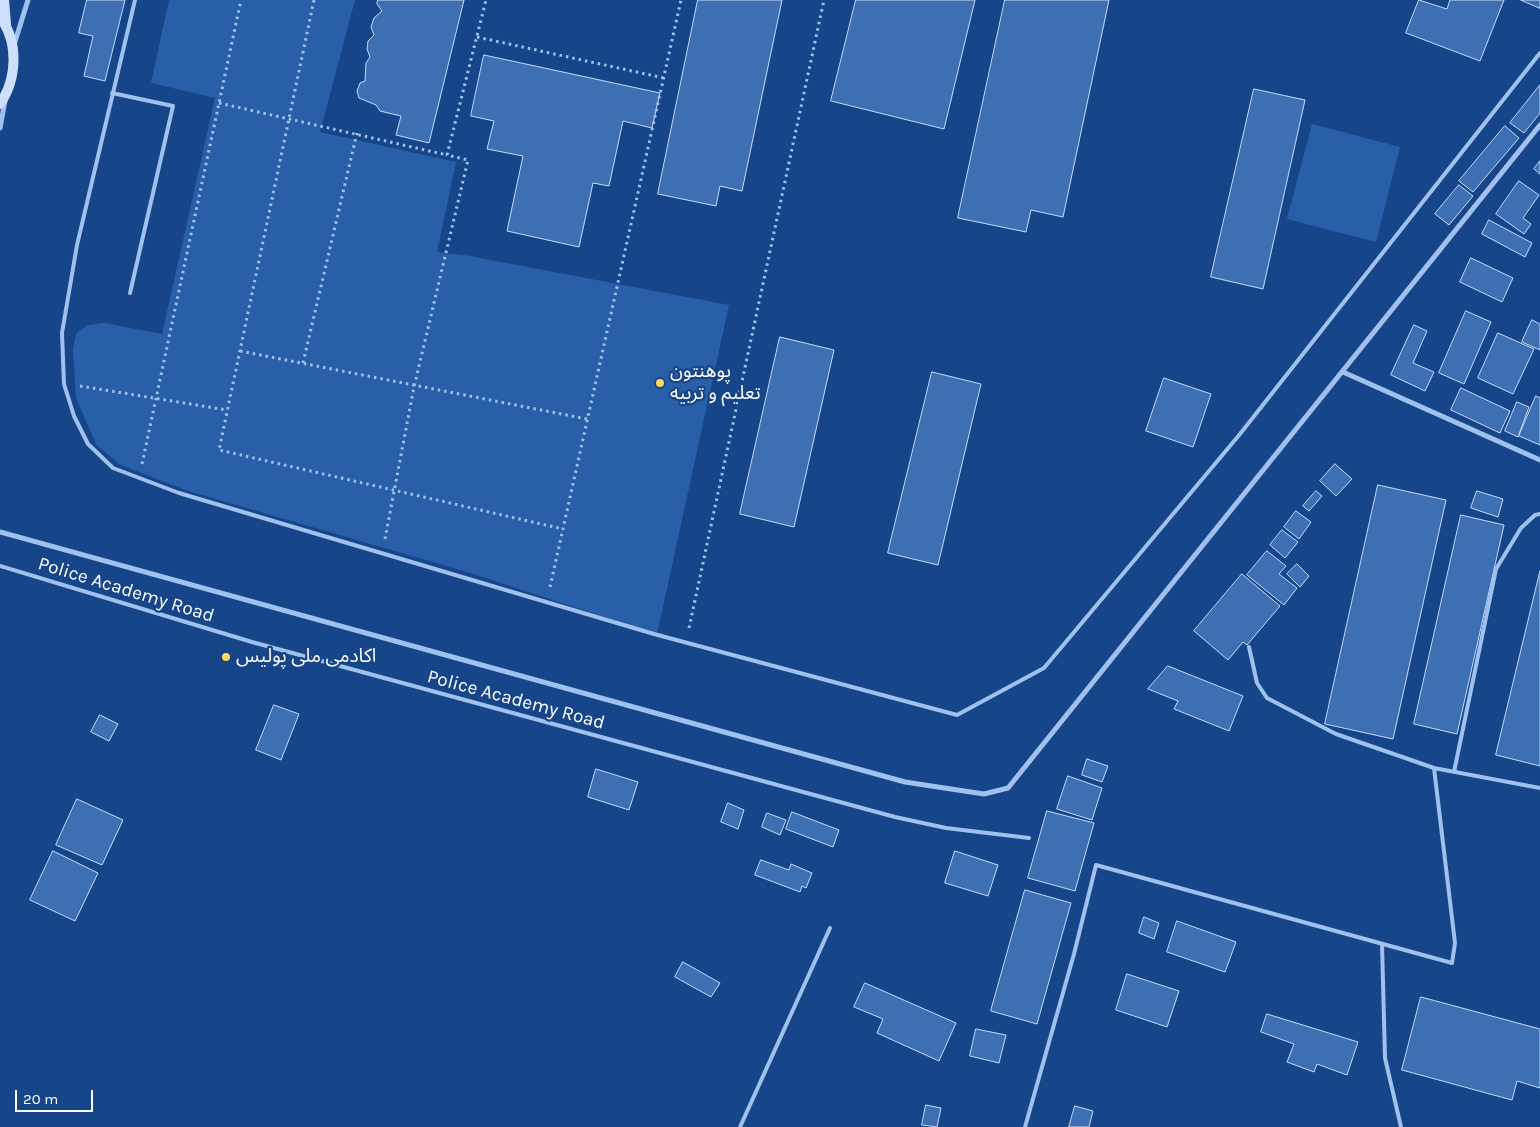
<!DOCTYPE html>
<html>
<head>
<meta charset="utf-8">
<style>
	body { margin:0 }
	#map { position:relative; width:1540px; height:1127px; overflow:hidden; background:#17458a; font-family:Karla,sans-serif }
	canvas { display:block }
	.scale { position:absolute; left:15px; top:1090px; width:78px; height:22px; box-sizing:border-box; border:2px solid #fff; border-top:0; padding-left:6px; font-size:15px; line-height:18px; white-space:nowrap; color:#fff; -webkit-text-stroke:4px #17458a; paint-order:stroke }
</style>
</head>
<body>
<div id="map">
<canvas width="1540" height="1127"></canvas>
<div class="scale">20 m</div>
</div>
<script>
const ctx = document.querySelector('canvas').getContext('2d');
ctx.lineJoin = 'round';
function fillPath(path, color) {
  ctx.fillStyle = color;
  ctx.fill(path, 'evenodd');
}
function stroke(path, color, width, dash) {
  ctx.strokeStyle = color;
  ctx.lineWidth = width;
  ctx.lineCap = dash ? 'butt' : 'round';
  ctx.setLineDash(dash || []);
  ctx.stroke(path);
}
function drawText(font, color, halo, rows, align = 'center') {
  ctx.font = font + ' Karla,"Noto Sans Arabic",sans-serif';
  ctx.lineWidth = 4.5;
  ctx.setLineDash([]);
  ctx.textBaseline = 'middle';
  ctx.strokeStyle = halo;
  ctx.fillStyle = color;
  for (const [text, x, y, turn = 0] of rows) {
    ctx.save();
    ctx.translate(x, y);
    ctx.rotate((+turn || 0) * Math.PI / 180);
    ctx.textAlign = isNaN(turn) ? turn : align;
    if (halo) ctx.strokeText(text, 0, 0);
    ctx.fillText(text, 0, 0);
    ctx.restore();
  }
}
fillPath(new Path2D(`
	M169 0H355L320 132 456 162 437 252 464 255 729 305 657 634 470 573 185 490 119 464 96 444 76 398 73 350 76 334 87 325 105 323 162 334 215 98 151 83Z
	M1312 124 1400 147 1376 242 1287 219Z`), '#295ea9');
const building = new Path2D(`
	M87 0H125L105 81 84 76 93 36 79 33Z
	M378 0H464L429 143 396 135 401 116 380 111 376 105 359 98 357 91 360 83 365 81 366 63 370 57 367 49 368 41 374 35 371 27 374 18 382 11 377 4Z
	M698 0H782L742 191 720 186 716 206 658 194Z
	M856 0H975L944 129 831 101Z
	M1005 0H1109L1063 217 1031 210 1026 232 958 218Z
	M1419 0 1447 9 1450 0H1504L1480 61 1406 33Z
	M1521 0H1540V8Z
	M484 55 660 93 652 128 623 121 609 186 593 183 579 247 507 231 523 156 487 149 494 121 471 116Z
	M1540 85V113L1524 133 1510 123Z
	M1254 89 1305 100 1263 289 1211 277Z
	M1505 126 1519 138 1473 192 1459 181Z
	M1540 161V174L1534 169Z
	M1519 181 1539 195 1523 218 1531 224 1524 234 1496 214Z
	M1459 185 1473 196 1449 225 1435 214Z
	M1489 220 1532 243 1525 257 1482 234Z
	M1471 258 1513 278 1502 302 1460 282Z
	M1466 311 1491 322 1464 384 1439 373Z
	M1532 320 1540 324V350L1522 342Z
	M1414 325 1427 331 1413 363 1434 372 1425 391 1391 375Z
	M1498 333 1534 349 1513 394 1478 378Z
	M780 337 834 350 794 527 740 514Z
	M932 372 981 384 938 565 888 553Z
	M1164 378 1211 394 1193 447 1146 431Z
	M1461 388 1510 411 1500 433 1451 410Z
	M1536 396 1540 398V445L1519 436Z
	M1517 402 1529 407 1518 437 1505 431Z
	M1335 464 1352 479 1336 496 1320 481Z
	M1378 485 1446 500 1393 739 1325 724Z
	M1316 491 1322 496 1309 511 1303 506Z
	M1477 491 1503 499 1498 517 1471 508Z
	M1296 511 1311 522 1299 539 1284 527Z
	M1461 515 1504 525 1457 734 1414 724Z
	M1282 530 1298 542 1285 558 1270 545Z
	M1267 551 1286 566 1279 574 1297 588 1284 605 1247 575Z
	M1297 564 1309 576 1300 587 1287 574Z
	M1540 571V766L1496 755Z
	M1242 574 1280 606 1247 645 1243 642 1228 660 1194 631Z
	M1168 666 1243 696 1229 731 1174 709 1178 701 1148 689Z
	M274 705 299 714 281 760 256 750Z
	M100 715 118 724 109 741 91 732Z
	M1087 759 1108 766 1102 782 1082 775Z
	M596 769 638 782 629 810 588 797Z
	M1068 776 1102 788 1092 820 1057 809Z
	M77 799 123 820 102 865 56 845Z
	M728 803 744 810 738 829 721 822Z
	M1047 811 1094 823 1075 891 1028 878Z
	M792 812 839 830 833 847 786 829Z
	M767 813 786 820 780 835 762 827Z
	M53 851 98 873 75 921 30 900Z
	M955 851 998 865 988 896 945 883Z
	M761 860 789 870 791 864 812 873 806 888 802 886 800 892 755 875Z
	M1025 890 1071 903 1037 1024 991 1011Z
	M1144 917 1159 923 1154 939 1139 933Z
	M1177 921 1236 942 1225 972 1167 952Z
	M683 962 720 983 711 997 675 977Z
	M1127 974 1179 991 1167 1027 1116 1010Z
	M865 983 956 1023 939 1061 877 1033 883 1019 854 1007Z
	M1421 997 1540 1029V1088L1517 1081 1512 1100 1402 1070Z
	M1267 1014 1358 1042 1347 1075 1317 1064 1314 1072 1287 1062 1294 1044 1261 1032Z
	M976 1029 1006 1035 999 1063 970 1056Z
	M926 1105 941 1108 937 1127 922 1125Z
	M1075 1106 1093 1111 1089 1127H1069Z`);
fillPath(building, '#3f6fb3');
stroke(building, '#c6dcfa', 1);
stroke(new Path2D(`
	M314 0 219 450 563 529
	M477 37 664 78
	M219 103 447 155
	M240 351 587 419
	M303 363 357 133
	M80 386 227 410
	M142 464 241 0
	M385 539 414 387 468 160 447 155 486 0
	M550 587 681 0
	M689 628 824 0`), '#a0c0ee', 3, [2.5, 4]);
stroke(new Path2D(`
	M135 0 77 245 62 333 64 384 74 416 88 444 113 468 179 493 654 634 957 715 1044 668 1240 434 1540 53
	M112 93 173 106 130 293
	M0 566 252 642 895 817 946 828 1029 838
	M1249 647 1257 683 1267 698 1336 734 1434 768
	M1454 772 1496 569 1521 528 1535 515 1540 514
	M1382 944 1385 1058 1401 1127
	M740 1127 830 928
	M1025 1127 1074 954 1096 865 1452 963 1455 943 1434 768 1540 788`), '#a0c0ee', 4);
stroke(new Path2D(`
	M14 45 28 0
	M0 128 5 101
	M1343 372 1540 460
	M0 532 905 782 984 794 1008 788 1540 125`), '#a0c0ee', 5);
stroke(new Path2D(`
	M4 0 6 24
	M0 17C19 42 17 79 0 104`), '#cddffa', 10);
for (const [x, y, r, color] of [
	[660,383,5,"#ffd65d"],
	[226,657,5,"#ffd65d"]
]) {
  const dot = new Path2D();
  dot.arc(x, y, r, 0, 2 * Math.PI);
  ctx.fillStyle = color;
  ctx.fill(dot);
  stroke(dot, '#17458a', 2);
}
drawText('19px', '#fff', '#17458a', [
	["پوهنتون",670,372],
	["تعلیم و تربیه",670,394],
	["اکادمی ملی پولیس",236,657]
], 'left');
drawText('19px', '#fff', '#17458a', [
	["Police Academy Road",126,590,17],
	["Police Academy Road",516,700,15]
]);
</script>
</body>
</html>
